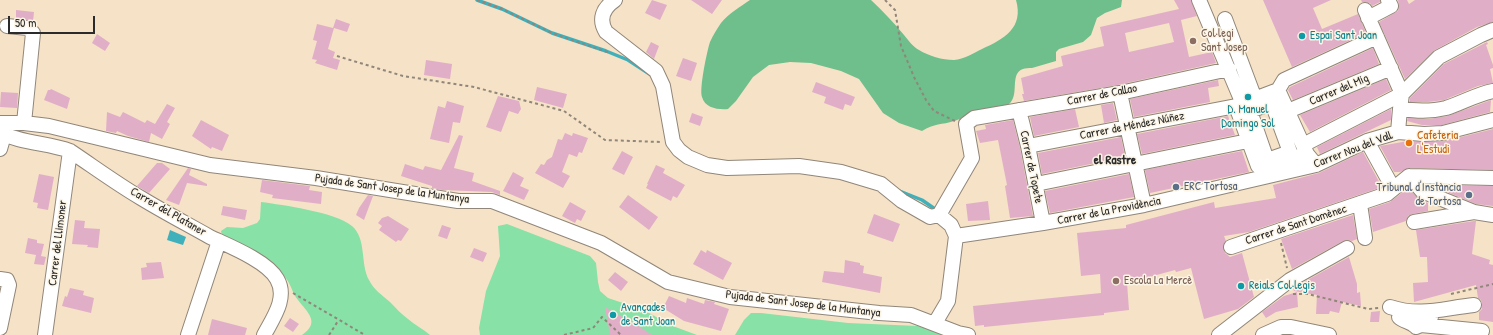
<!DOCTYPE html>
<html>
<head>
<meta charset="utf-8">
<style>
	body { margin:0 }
	#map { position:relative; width:1493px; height:335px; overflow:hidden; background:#f6e2c7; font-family:"Patrick Hand",sans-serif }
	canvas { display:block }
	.scale { position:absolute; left:8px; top:16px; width:87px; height:18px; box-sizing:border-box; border:2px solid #2b2b2b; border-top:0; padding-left:5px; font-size:12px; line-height:14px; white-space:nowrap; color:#2b2b2b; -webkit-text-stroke:3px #fcf5e5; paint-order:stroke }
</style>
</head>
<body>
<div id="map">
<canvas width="1493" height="335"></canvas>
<div class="scale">50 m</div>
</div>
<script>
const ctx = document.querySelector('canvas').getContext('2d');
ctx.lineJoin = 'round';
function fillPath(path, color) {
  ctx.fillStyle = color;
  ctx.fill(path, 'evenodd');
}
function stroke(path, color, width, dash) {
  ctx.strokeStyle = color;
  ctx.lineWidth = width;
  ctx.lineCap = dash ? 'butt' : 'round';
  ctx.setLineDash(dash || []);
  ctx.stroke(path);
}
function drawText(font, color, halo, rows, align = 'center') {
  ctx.font = font + ' "Patrick Hand",sans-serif';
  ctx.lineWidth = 3;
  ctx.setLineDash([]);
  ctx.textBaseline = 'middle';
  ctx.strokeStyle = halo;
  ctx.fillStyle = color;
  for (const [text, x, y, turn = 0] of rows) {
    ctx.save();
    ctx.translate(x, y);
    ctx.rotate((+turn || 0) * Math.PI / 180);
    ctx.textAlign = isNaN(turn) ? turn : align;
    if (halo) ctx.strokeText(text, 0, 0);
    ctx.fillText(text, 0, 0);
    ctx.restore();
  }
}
fillPath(new Path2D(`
	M261 202C283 205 335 212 352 226 367 239 360 264 369 280 374 290 382 295 390 302 396 308 401 314 408 319 415 325 423 329 430 335H302C321 322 307 312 298 300 292 293 291 283 284 276 270 262 240 247 222 236L221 231 227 227 243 228 257 223 260 219Z
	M507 224 590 256 596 263 598 282 600 291 608 298 644 310 670 325 697 335H480L479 328 486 291 500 256 498 226Z
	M751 313H761L848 323 918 326 944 335H735L744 320Z`), '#88e1a6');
fillPath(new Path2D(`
	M750 0H871C883 11 894 23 904 35 909 41 912 46 919 50 929 56 942 60 954 60 964 59 974 53 982 49 1004 39 1024 28 1016 0H1122L1121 7 1105 13 1097 18 1091 35 1083 42 1059 49 1056 52V61C1048 63 1040 66 1032 68 1029 68 1025 68 1023 69 1009 74 1020 95 1009 104 1000 110 986 109 976 111 965 113 963 119 954 121 942 125 934 123 922 131L899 123 883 113 859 79 841 71 811 63 790 62 769 65 753 77 736 101 728 109C718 110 705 108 702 97 699 89 707 51 710 42 713 35 717 29 721 23 729 13 740 7 750 0Z`), '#6ebf8b');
fillPath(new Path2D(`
	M170 230 186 237 183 245 167 240Z`), '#40b0bb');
stroke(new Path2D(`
	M477 0 502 9 552 33 606 51 628 60 651 75
	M897 190 922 200 935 209`), '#40b0bb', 3.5);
fillPath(new Path2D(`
	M652 0 667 5 660 20 645 13Z
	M691 0H722L712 14Z
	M1174 0H1191L1197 16 1181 20 1189 57 1212 52 1216 63 1118 85 1024 101 1022 94H1024L1021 78 1063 66 1061 56 1104 46 1100 27 1179 9ZM1169 23 1174 42 1129 52 1125 33Z
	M1263 0H1331L1313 8 1322 29 1358 14 1366 33 1292 67Z
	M1361 0H1380V2L1372 6 1370 3 1362 2Z
	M1398 0H1407L1409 4 1415 0H1493V22L1477 27 1435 50 1405 79 1379 22 1398 11 1399 6Z
	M16 10 34 12 33 22 29 20 16 18Z
	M336 19 350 24 347 32 334 28 328 49 335 52 333 58 340 60 337 70 315 63 317 60 312 59 317 41 313 40 317 24 333 28Z
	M97 34 110 43 105 51 92 43Z
	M651 42 659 46 654 59 646 52Z
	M1487 42 1488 44 1486 45 1493 65V68L1490 69 1493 83 1478 86 1444 100 1428 102H1410V98L1444 64Z
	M1373 48 1379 64 1293 100 1288 90 1290 87Z
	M683 58 697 63 691 81 676 76Z
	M426 60 452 64 450 79 424 75Z
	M1386 79 1391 90 1310 132 1300 115Z
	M1218 80 1219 86 1208 88 1210 102 1134 117 1130 99Z
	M816 82 855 97 851 106 845 104 843 110 824 103 826 97 812 92Z
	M537 87 567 94 563 108 534 100Z
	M51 89 70 98 67 109 44 100 48 90H50Z
	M1 92 18 93 17 108 0 107Z
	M498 96 519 101 521 109 518 114 509 111 501 132 486 127Z
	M1491 100 1490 112 1442 125H1422L1407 121 1408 118 1429 119 1448 116Z
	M447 101 464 106 460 123 453 122 449 143 430 139 438 106 445 108Z
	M1113 103 1117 120 1104 123 1101 105Z
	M167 104 175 108 167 122 170 124 162 139 151 133 149 142 128 136 117 131 116 133 106 131 107 112 120 117 123 112 145 123 147 120 155 124Z
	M1075 109 1079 127 1034 136 1030 117Z
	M1391 109V120L1320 154 1317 147Z
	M692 113 703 117 700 126 689 122Z
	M1228 116 1235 135 1142 154 1137 134Z
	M201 120 229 135 222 151 212 147 211 149 192 136Z
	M1013 120 1020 148 1033 216 1010 218 1005 186 1007 185 998 140 980 143 976 131 986 129 985 125Z
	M1493 129V170L1409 168 1400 172H1394L1380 146 1408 141 1424 142 1445 141Z
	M565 133 572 136 573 133 588 138 582 153 579 152 577 157 569 154 562 172 570 176 563 188 535 173 541 164 544 165 547 160 552 157 558 139 562 140Z
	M459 135 463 136 454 168 474 173 472 181 500 191V195L492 192 442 190 432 188V186L401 176 405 164 423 170 425 166 441 170Z
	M1121 137 1125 157 1042 174 1038 153Z
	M622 151 633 157 624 175 612 169Z
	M1242 151 1249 172 1150 193 1145 170Z
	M1363 152 1382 187 1249 232 1224 236 1226 241 1223 246 1225 253 1230 257 1242 253 1254 297 1238 309 1204 319 1191 268 1176 272 1175 270 1127 283 1129 310 1104 313V315L984 327V325L975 326 973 306 1101 293 1100 274 1081 276 1077 233 1126 228V225L1214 202 1215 208 1276 198 1273 185 1319 173Z
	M157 163H162L170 169 149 193 137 186Z
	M656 165 665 169 663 173 685 185 677 198 673 196 671 201 646 188 648 184H647Z
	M188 168 191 169 189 175 207 184V186L187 183 179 205 166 200Z
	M513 172 524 178 520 186 529 190 524 200 503 191Z
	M39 174 54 177 48 210 37 208 38 203 33 202Z
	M1129 174 1134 197 1050 213 1045 191Z
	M262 180 310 186 309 190 322 192 321 204 272 198 273 195 260 192Z
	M1430 185 1493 186V206L1476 204Z
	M1410 190 1419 199 1428 203V211L1412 214 1408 216 1406 221 1373 232 1369 209 1390 202 1403 192Z
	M368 195 373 196 364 220 356 215 359 208Z
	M628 195 658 217 649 230 619 207Z
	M988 201 990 220 968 221 966 204Z
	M570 202 586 211 581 221 577 219 575 223 562 216Z
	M223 206 247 210 245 220 221 215Z
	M874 214 900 224 893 242 867 233Z
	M1353 215 1357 239 1352 241 1347 240 1343 241 1292 269 1281 239Z
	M388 216 409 229 401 241 398 240 396 242 379 230 382 226 378 223 382 218Z
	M75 220 85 221 84 228 100 229 98 248 87 247 88 245 72 244Z
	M1474 221H1476L1472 254 1490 260 1489 264 1493 265V322L1479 320V312L1482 309V304L1481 300 1478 298 1476 285 1414 302 1413 283 1428 282 1427 257H1420L1416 230Z
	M442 225 451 228 447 239 438 236Z
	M28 238 37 240V243L44 244 41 256 46 257 44 265 34 264 36 255 25 253Z
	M474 248 487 253 483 262 470 257Z
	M701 250 706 253 707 250 732 263 723 280 693 264Z
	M1349 257 1357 284V293L1360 292 1361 306 1342 302 1339 313 1330 311 1329 314H1316L1317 295 1294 291 1293 288Z
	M845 260 860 263V265L864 266 863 273 882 277 880 293 822 282 824 271 844 273Z
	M161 262 164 278 142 280 141 268 147 267 146 263Z
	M615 272 628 282 621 291 608 280Z
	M70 288 84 291 83 295 94 298 91 313 62 306 65 296 67 297Z
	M1297 292 1298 307 1276 312 1266 318 1262 312 1284 296Z
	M669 296 686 303 687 298 704 304 705 300 715 302 714 304 729 309 721 331 684 321 663 308Z
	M605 307 635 324 652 335H610Z
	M1380 311 1379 322H1370L1371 312Z
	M290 318 299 324 293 332 284 326Z
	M212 319 247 328 245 335H208Z`), '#e1aec7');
const minor = new Path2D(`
	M615 0C603 8 598 19 606 32L656 71 663 86 673 142 679 150 688 157 707 165 727 168 799 166 841 172 881 184 902 201 930 217 939 215 951 225 956 236
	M1199 0 1243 104
	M1368 18 1391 6 1388 0
	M1225 19 1255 99
	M7 26 28 28 33 33 24 123
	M1278 90 1284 80 1377 37
	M1120 93 1144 205
	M1272 103 1290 152 1267 160 1250 111Z
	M1400 109C1416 111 1430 112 1446 108 1462 103 1477 94 1493 91
	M1019 110 1028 146 1043 223
	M1288 111 1391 68
	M0 123H24L49 126 210 165 316 178 458 201H492L601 243 668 282 730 297 879 313 911 315 958 333 968 335
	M0 132C19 143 49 143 70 151 94 167 117 184 141 198 164 212 187 224 210 237 229 246 267 261 277 279 288 298 273 318 264 335
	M1398 132 1400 109 1402 94 1439 57 1481 35 1493 30
	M1367 141 1393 188
	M1303 145 1402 94 1365 10
	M1028 146 1236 106
	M0 149 4 135
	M1307 154 1258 166 1236 106 1278 90 1307 154 1316 165
	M1409 176 1422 191 1474 212 1493 215
	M1036 184 1248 141
	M1360 204 1365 238
	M939 215 972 158 966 124 974 118 1120 93 1229 69
	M1414 222 1474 212
	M956 236 1043 223 1144 205 1316 165 1367 141 1398 132 1424 134 1443 133 1493 120
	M1231 247 1387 194 1409 176 1493 178
	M0 279 7 280 9 285 0 328
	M1390 307C1420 317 1444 308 1474 305
	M1432 311 1431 317H1399C1404 322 1411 321 1416 327L1421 325 1482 331
	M935 323 948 301 956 236
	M45 335 70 151
	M188 335 219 241
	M1219 335 1290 280 1347 248
	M1263 335 1281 327H1291L1329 335`);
stroke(minor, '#908679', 16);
stroke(new Path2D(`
	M477 0 502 9 552 33 610 53
	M885 0 895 10 901 46 914 77 926 100 934 111 955 121
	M337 56 403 76 474 87 564 111 605 140 661 142
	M1281 243 1287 268
	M293 293 365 335
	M1293 294H1308L1368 309 1379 308
	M1451 294 1493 284
	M329 335 338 321
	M564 335 593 328 602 317 621 335`), '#908679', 2, [3, 3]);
stroke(minor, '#fff', 14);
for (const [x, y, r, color] of [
	[1302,36,4,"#0f9aa8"],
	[1193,41,4,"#8d6e63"],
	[1248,97,4,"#0f9aa8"],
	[1409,143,4,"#e8710a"],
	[1176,187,4,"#5c6f8a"],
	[1469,195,4,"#5c6f8a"],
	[1116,281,4,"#8d6e63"],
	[1241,286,4,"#0f9aa8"],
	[613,315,4,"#0f9aa8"]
]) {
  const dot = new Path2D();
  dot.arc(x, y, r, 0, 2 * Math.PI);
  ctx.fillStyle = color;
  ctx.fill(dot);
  stroke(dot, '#fcf5e5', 1.5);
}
drawText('12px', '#785e54', '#fcf5e5', [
	["Col·legi",1201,34],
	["Sant Josep",1201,48],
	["Escola La Mercè",1124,281]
], 'left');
drawText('12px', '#0d838f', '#fcf5e5', [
	["Espai Sant Joan",1310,36],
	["D. Manuel",1248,110,"center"],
	["Domingo Sol",1248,124,"center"],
	["Reials Col·legis",1249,286],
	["Avançades",621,308],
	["de Sant Joan",621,322]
], 'left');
drawText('12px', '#2b2b2b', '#fcf5e5', [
	["Carrer del Mig",1339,90,-23],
	["Carrer de Callao",1102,95,-11],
	["Carrer de Méndez Núñez",1132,126,-11],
	["Carrer Nou del Vall",1353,150,-21],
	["Carrer de Topete",1031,167,78],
	["Pujada de Sant Josep de la Muntanya",392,189,8],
	["Carrer de la Providència",1109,211,-11],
	["Carrer del Plataner",168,212,30],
	["Carrer de Sant Domènec",1296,225,-18],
	["Carrer del Llimoner",58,243,-83],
	["Pujada de Sant Josep de la Muntanya",803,304,7]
]);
drawText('12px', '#c56008', '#fcf5e5', [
	["Cafeteria",1417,136],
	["L'Estudi",1417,150]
], 'left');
drawText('12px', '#4e5e75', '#fcf5e5', [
	["ERC Tortosa",1184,187],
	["Tribunal d'Instància",1461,188,"right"],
	["de Tortosa",1461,202,"right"]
], 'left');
drawText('bold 13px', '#2b2b2b', '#fcf5e5', [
	["el Rastre",1115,161]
]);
</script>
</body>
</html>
